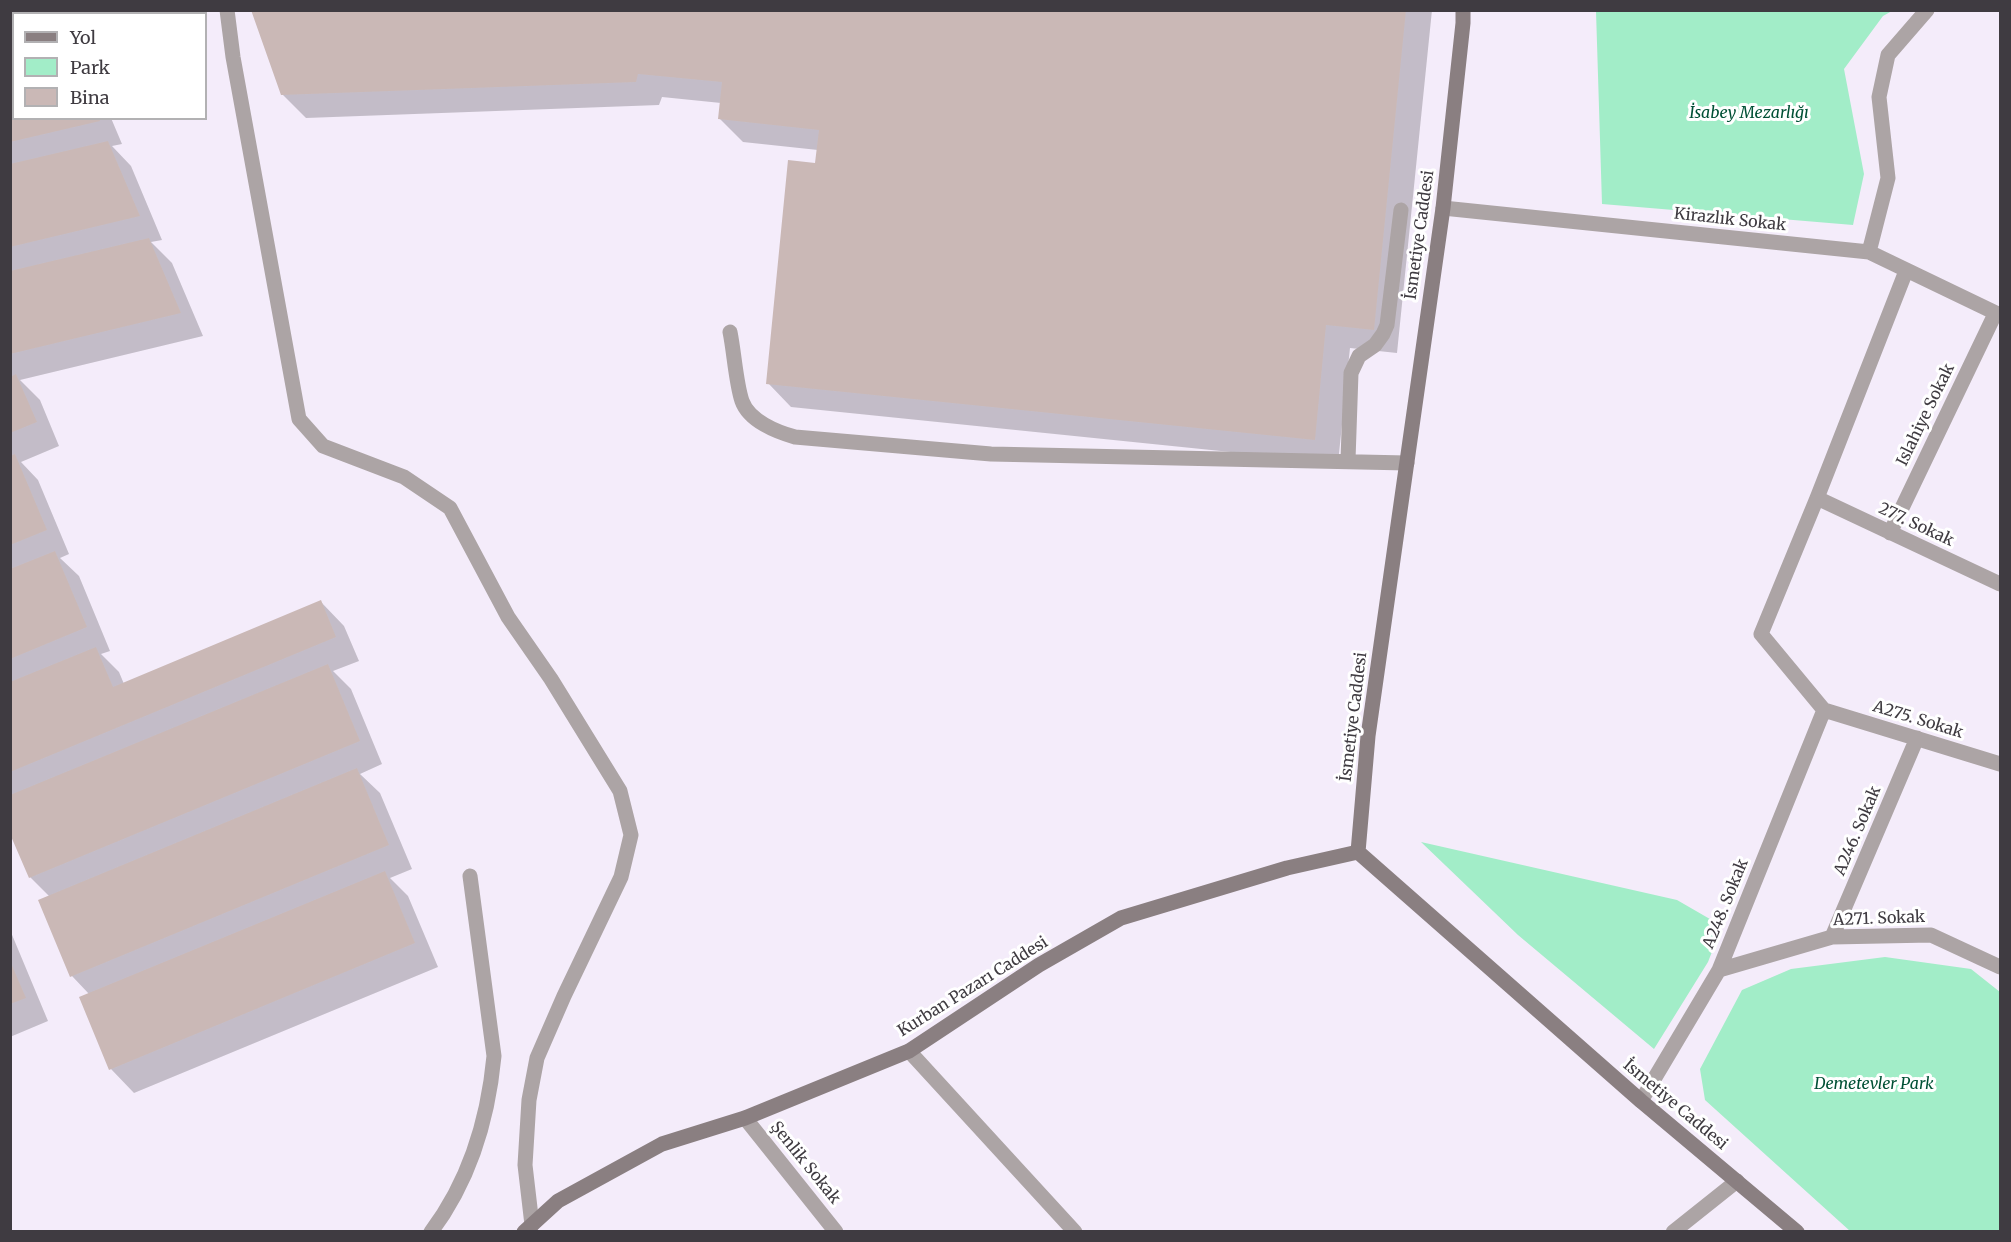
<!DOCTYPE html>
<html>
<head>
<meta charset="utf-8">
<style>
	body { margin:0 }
	#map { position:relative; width:2011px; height:1242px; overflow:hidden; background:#f4ecfa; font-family:Merriweather,serif }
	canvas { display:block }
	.frame { position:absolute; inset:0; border:12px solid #3f3b41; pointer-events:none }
	.legend { position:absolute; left:12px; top:12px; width:195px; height:108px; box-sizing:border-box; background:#fff; border:2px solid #b2b1b3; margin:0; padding:8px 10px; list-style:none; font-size:18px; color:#3f3b41 }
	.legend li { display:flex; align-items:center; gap:12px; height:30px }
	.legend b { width:30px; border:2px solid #b2b1b3 }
</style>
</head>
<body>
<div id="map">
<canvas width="2011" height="1242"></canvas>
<div class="frame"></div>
<ul class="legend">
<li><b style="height:8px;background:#8a7f81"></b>Yol</li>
<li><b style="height:16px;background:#a2edc8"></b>Park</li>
<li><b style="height:16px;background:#cab8b6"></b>Bina</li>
</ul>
</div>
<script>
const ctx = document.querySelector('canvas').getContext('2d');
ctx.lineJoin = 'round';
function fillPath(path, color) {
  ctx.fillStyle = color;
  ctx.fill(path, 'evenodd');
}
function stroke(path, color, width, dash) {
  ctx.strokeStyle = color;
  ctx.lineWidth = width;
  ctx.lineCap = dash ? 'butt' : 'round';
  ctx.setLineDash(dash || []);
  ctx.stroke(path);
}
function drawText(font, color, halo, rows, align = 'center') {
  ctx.font = font + ' Merriweather,serif';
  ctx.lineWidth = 6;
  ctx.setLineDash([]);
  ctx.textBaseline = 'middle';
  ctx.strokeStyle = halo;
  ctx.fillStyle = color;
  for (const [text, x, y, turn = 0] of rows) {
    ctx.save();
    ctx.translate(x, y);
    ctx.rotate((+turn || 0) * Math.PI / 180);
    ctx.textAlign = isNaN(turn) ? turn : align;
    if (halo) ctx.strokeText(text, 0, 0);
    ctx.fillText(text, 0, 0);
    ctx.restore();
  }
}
fillPath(new Path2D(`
	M1596 11H1892L1883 16 1844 69 1864 174 1853 225 1602 204Z
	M1421 842 1677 900 1722 926 1708 962 1654 1049 1518 935Z
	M1885 957 1971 969 2000 992V1231H1850L1705 1100 1700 1069 1742 990 1791 969Z`), '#a2edc8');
fillPath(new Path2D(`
	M10 10H97L99 14H14V118H111L122 144 112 146 131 166 162 240 151 242 172 263 203 336 20 380 40 400 59 446 21 462 38 480 69 554 60 558 79 576 110 651 101 654 119 672 124 684 321 602 344 626 359 661 333 671 351 689 382 764 360 774 380 793 412 869 390 878 408 896 438 967 134 1093 111 1069 89 994 72 976 40 901 50 897 30 877 10 830Z
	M253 10H1432L1397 353 1350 348 1338 463 791 407 768 383 817 165 818 150 743 142 720 119 721 103 662 97 659 105 306 118 282 94Z
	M10 930 48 1021 10 1037Z`), '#0003');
fillPath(new Path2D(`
	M10 10H85L86 14H14V35L10 36Z
	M251 10H1406L1374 330 1326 325 1315 440 766 384 788 160 815 163 819 130 718 119 722 82 638 74 636 82 281 95Z
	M14 57V118H99L100 121 10 142V58Z
	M108 141 140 216 10 247V164Z
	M149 238 181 313 10 354V271Z
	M16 374 37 422 10 433V377Z
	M15 454 47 530 10 545V456Z
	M55 551 87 627 10 659V569Z
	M321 600 336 637 10 772V682L96 647 113 687Z
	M328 664 360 741 29 878 10 834V795Z
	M357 768 389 845 70 977 38 900Z
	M385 871 415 943 109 1070 79 997Z
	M10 961 26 998 10 1004Z`), '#cab8b6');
stroke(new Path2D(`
	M227 10 233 57 299 419 323 446 404 477 450 508 508 617 551 679 620 791 631 835 621 877 564 996 537 1058 529 1100 525 1165 532 1225
	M730 332C734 351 736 384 742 401 749 421 777 432 795 437L991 454 1407 463
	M1348 460 1351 373 1359 356 1375 345 1383 334 1387 325 1401 210
	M431 1232C470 1180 488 1120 494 1056L470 876`), '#aca4a5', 15);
stroke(new Path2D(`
	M1443 208 1869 252 2000 315
	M1869 252 1888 178 1879 97 1888 55 1927 10
	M1817 498 2000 584
	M1890 533 1995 314
	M1824 710 1761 634 1817 498 1906 271
	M1824 710 2000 764
	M1832 937 1917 738
	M1719 970 1832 937 1931 935 2000 967
	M909 1051 1075 1232
	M1641 1101 1719 970 1824 710
	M745 1118 836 1232
	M1673 1232 1737 1181`), '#aca4a5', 15);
stroke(new Path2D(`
	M1463 10V23L1443 208 1368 736 1358 852 1641 1101 1797 1232
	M524 1232 558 1201 662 1144 745 1118 909 1051 1039 965 1121 918 1287 868 1358 852`), '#8a7f81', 15);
drawText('italic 16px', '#005035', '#fff', [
	["İsabey Mezarlığı",1749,113],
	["Demetevler Park",1874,1084]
]);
drawText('16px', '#3f3b41', '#fff', [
	["Kirazlık Sokak",1730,220,6],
	["İsmetiye Caddesi",1420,235,-82],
	["Islahiye Sokak",1926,415,-64],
	["277. Sokak",1916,525,25],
	["İsmetiye Caddesi",1354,717,-83],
	["A275. Sokak",1918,720,17],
	["A246. Sokak",1858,831,-67],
	["A248. Sokak",1726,904,-68],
	["A271. Sokak",1879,919,-2],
	["Kurban Pazarı Caddesi",973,987,-32],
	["İsmetiye Caddesi",1675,1105,40],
	["Şenlik Sokak",805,1163,51]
]);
</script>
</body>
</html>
